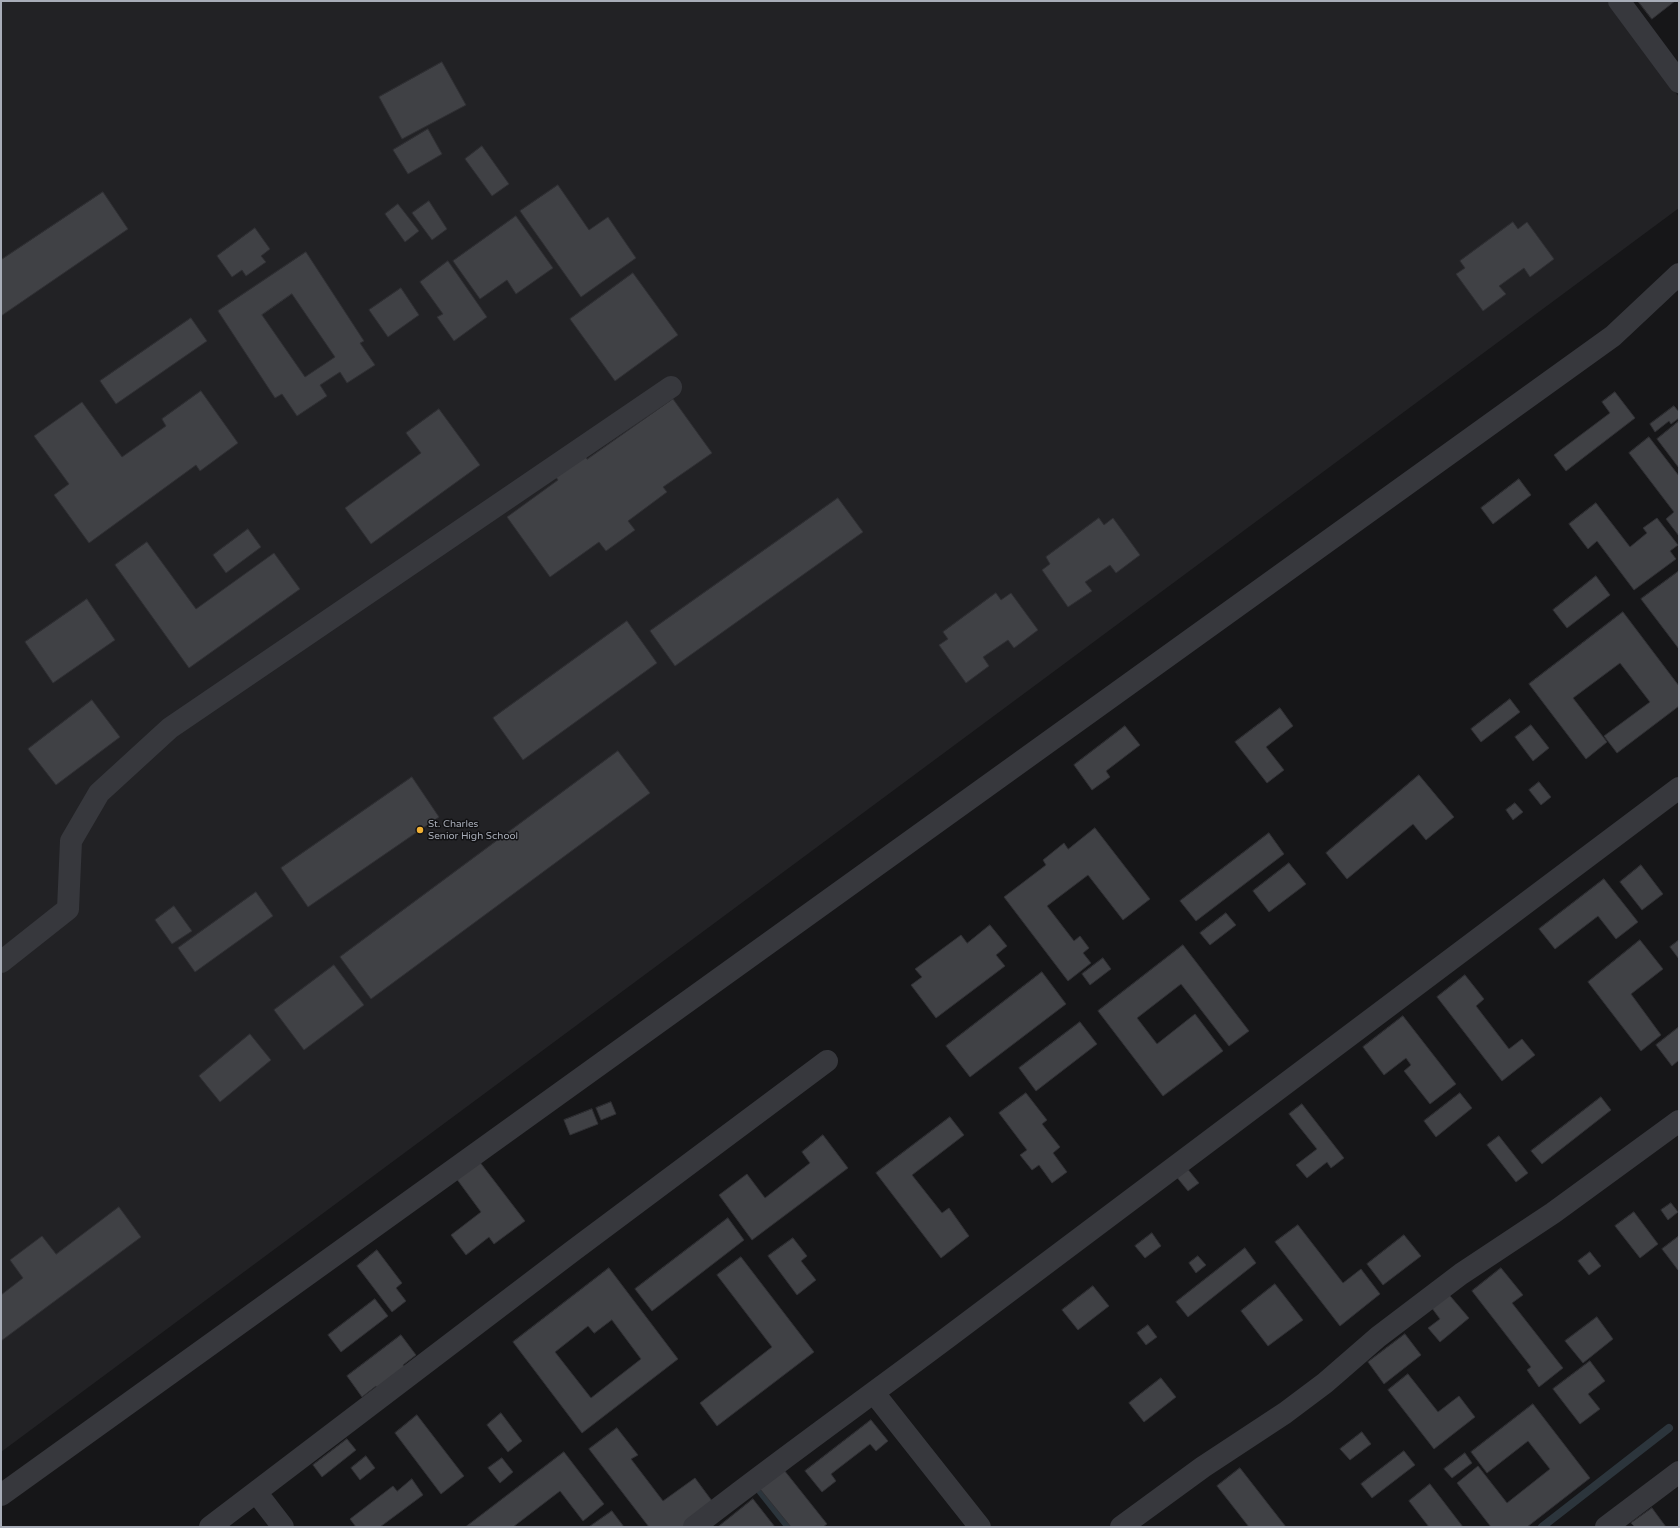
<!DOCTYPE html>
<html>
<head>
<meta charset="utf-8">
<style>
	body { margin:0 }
	#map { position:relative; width:1680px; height:1528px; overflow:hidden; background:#161618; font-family:"Varela Round",sans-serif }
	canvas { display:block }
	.frame { position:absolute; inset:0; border:2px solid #a8adb8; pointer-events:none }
</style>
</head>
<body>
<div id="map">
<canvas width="1680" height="1528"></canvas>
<div class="frame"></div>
</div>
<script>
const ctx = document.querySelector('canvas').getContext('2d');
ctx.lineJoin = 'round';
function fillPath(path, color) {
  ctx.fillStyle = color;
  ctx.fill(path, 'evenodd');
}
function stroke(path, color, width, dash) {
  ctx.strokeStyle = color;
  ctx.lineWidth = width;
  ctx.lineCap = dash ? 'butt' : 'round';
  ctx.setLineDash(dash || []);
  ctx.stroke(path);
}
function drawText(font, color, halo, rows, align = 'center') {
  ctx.font = font + ' "Varela Round",sans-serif';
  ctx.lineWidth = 3;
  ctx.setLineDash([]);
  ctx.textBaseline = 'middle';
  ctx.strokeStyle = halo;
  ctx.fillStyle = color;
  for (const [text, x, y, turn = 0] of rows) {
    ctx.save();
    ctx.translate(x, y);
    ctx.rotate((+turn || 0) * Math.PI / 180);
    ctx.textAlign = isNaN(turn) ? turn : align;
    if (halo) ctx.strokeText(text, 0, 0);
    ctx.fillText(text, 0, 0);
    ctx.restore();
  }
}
fillPath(new Path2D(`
	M1 1H1608L1679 97V208L1 1452Z`), '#222225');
stroke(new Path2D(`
	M754 1483 789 1527
	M1542 1527 1669 1428`), '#2c353c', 8);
const building = new Path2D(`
	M1638 1H1675L1652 19Z
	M442 62 466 105 402 139 379 97Z
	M428 129 442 154 408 174 393 150Z
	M482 146 509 184 492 196 465 159Z
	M558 185 589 230 608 217 636 258 581 297 520 211Z
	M103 192 128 229 1 316V260Z
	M429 201 447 229 432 240 412 213Z
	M398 204 419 231 405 242 385 214Z
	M516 216 553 268 516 294 507 280 480 299 453 261Z
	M1513 222 1518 229 1527 222 1554 259 1530 277 1524 268 1499 286 1506 294 1483 311 1456 274 1465 268 1460 261Z
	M255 228 270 249 261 256 266 262 246 276 242 270 232 277 217 256Z
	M306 252 364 341 360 343 375 365 347 383 340 372 320 385 327 396 297 416 282 394 275 398 218 311ZM292 294 335 357 305 377 262 315Z
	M448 261 487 317 454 341 437 317 443 314 420 282Z
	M633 273 678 335 615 381 570 319Z
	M401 288 419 315 388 337 369 310Z
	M191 318 207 341 116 404 100 381Z
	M201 391 238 443 200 471 196 465 89 543 54 495 69 484 34 436 82 402 122 457 166 426 162 419Z
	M1615 392 1635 418 1566 471 1554 455 1610 413 1602 402Z
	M673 399 712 453 663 487 667 492 628 521 635 530 606 551 599 542 550 577 507 517 558 480 551 470 580 449 587 459Z
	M1674 406 1679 412V418L1671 424 1669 421 1655 432 1650 424Z
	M439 409 480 465 371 544 345 508 421 453 406 433Z
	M1678 422 1679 423V468L1657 439Z
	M1649 437 1679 476V536L1666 519 1674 512 1629 453Z
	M1519 479 1531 495 1493 524 1481 508Z
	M838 498 863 532 675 666 650 631Z
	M1596 503 1630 547 1647 533 1643 528 1657 518 1678 545 1670 551 1676 559 1634 590 1597 541 1588 549 1569 524Z
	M1099 518 1104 525 1113 518 1140 555 1116 573 1110 565 1085 582 1092 591 1068 607 1042 570 1050 564 1046 557Z
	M248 529 261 547 226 573 213 555Z
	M147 542 196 609 274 553 300 589 189 668 115 565Z
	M1679 571V649L1641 599Z
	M1596 576 1610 595 1567 628 1553 610Z
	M996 593 1001 600 1011 593 1038 630 1014 648 1008 640 983 657 989 666 966 683 939 645 948 639 943 632Z
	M87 599 115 640 53 683 25 642Z
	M1623 612 1679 686V706L1617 753 1604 736 1650 702 1620 663 1573 698 1607 742 1586 759 1529 684Z
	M627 621 657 663 523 760 493 718Z
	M1510 699 1520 712 1481 742 1471 729Z
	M92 700 120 737 56 785 28 749Z
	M1280 708 1293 726 1266 747 1284 770 1267 783 1235 742Z
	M1531 725 1549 748 1533 761 1515 737Z
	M1125 726 1140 745 1106 771 1110 777 1092 790 1074 765Z
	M618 751 650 793 371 999 340 957Z
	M1419 775 1454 817 1426 840 1413 824 1347 879 1326 853Z
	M412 777 439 817 308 907 281 868Z
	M1539 782 1551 797 1541 805 1529 790Z
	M1515 803 1523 812 1513 820 1506 810Z
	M1095 828 1150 899 1123 920 1088 875 1047 906 1074 941 1080 936 1089 948 1083 953 1091 963 1068 981 1004 897 1046 865 1043 860 1064 843 1068 849Z
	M1269 833 1284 854 1196 921 1180 901Z
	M1289 863 1306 884 1269 912 1253 891Z
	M1641 865 1663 894 1642 910 1620 882Z
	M1604 879 1638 922 1616 939 1598 916 1555 949 1539 929Z
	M256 892 273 916 195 972 178 948Z
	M174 906 192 931 172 944 155 920Z
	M1226 913 1236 925 1210 945 1200 933Z
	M990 925 1007 946 996 955 1005 966 936 1018 911 985 922 977 915 969 961 935 967 943Z
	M1640 940 1663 969 1631 994 1661 1035 1641 1051 1588 982Z
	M1679 940V959L1670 947Z
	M1183 945 1249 1031 1229 1046 1181 984 1137 1018 1157 1044 1195 1014 1223 1051 1163 1096 1098 1011Z
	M1103 958 1111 969 1090 985 1082 974Z
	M334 965 364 1005 304 1050 274 1010Z
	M1042 972 1066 1004 970 1077 946 1046Z
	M1465 975 1484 999 1476 1006 1509 1049 1522 1039 1535 1055 1502 1081 1437 997Z
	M1403 1016 1456 1084 1430 1104 1404 1071 1411 1065 1406 1058 1384 1075 1363 1047Z
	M1080 1022 1097 1044 1036 1091 1019 1068Z
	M1679 1027V1060L1672 1066 1656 1045Z
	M250 1034 271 1060 220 1102 199 1076Z
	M1026 1093 1047 1120 1042 1124 1060 1147 1053 1153 1067 1172 1052 1183 1039 1165 1032 1170 1020 1155 1027 1150 999 1113Z
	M1460 1093 1472 1108 1436 1137 1424 1121Z
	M1601 1097 1611 1110 1542 1164 1531 1151Z
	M611 1102 616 1114 601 1120 596 1108Z
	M1302 1104 1344 1158 1331 1168 1327 1162 1307 1178 1296 1165 1317 1149 1289 1114Z
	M592 1109 598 1124 570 1135 564 1120Z
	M950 1117 964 1135 912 1175 942 1213 949 1208 969 1236 941 1258 876 1173Z
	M823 1135 848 1168 752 1240 719 1195 747 1174 765 1198 810 1163 802 1152Z
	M1499 1136 1528 1173 1516 1182 1487 1145Z
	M479 1161 525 1221 494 1244 489 1237 466 1255 451 1235 481 1212 456 1178Z
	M1186 1167 1199 1183 1188 1191 1175 1175Z
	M1671 1203 1678 1212 1668 1220 1661 1210Z
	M119 1207 141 1237 1 1341V1295L23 1278 10 1260 42 1236 56 1254Z
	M1634 1212 1658 1244 1640 1258 1615 1226Z
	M728 1218 744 1240 652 1311 635 1289Z
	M1298 1225 1343 1283 1361 1269 1380 1294 1340 1326 1275 1242Z
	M1152 1233 1161 1246 1145 1258 1135 1246Z
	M1404 1235 1421 1256 1383 1285 1367 1264Z
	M1679 1236V1269L1678 1270 1662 1249Z
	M793 1238 807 1256 801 1261 816 1280 797 1295 768 1256Z
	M1245 1248 1256 1263 1188 1317 1176 1302Z
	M377 1250 402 1283 396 1288 406 1301 392 1312 357 1266Z
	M1590 1252 1601 1266 1589 1275 1578 1261Z
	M1198 1256 1206 1265 1196 1273 1189 1263Z
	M741 1257 814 1352 717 1426 700 1403 772 1347 717 1275Z
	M609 1268 678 1359 582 1433 513 1342ZM612 1320 641 1359 591 1398 555 1352 588 1326 594 1333Z
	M1501 1268 1523 1295 1512 1303 1563 1368 1539 1387 1527 1370 1531 1367 1472 1291Z
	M1275 1284 1303 1320 1268 1346 1241 1311Z
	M1093 1286 1109 1306 1078 1330 1062 1310Z
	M1445 1290 1469 1318 1440 1342 1428 1328 1440 1319 1429 1304Z
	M375 1299 388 1316 341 1352 328 1335Z
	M1597 1317 1613 1339 1583 1363 1565 1341Z
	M1148 1325 1157 1337 1146 1345 1137 1333Z
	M1405 1334 1421 1355 1384 1384 1368 1362Z
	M401 1335 416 1355 403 1365 408 1372 381 1393 376 1386 362 1397 347 1376Z
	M1590 1361 1605 1381 1588 1394 1600 1409 1580 1424 1553 1389Z
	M1408 1374 1438 1412 1459 1396 1475 1417 1434 1449 1388 1390Z
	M1161 1378 1176 1397 1144 1422 1129 1403Z
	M1533 1404 1590 1478 1527 1527H1491L1457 1483 1478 1466 1507 1503 1550 1469 1528 1441 1487 1473 1471 1452Z
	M501 1413 522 1441 508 1452 487 1425Z
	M417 1415 464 1476 441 1494 395 1433Z
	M871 1420 888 1441 876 1451 870 1444 831 1474 836 1481 822 1492 805 1471Z
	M617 1428 638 1455 631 1459 663 1501 695 1478 715 1505 686 1527H649L589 1449Z
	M1362 1432 1371 1444 1350 1460 1340 1449Z
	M347 1439 356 1450 322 1477 313 1465Z
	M1404 1451 1415 1465 1372 1498 1361 1484Z
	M564 1452 604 1504 583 1521 560 1491 513 1527 467 1526Z
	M1465 1453 1472 1463 1452 1478 1444 1469Z
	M366 1456 375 1468 360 1480 351 1468Z
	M502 1458 513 1472 500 1483 488 1468Z
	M1240 1468 1286 1527H1249L1217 1486Z
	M784 1470 827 1524 823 1527H791L760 1489Z
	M412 1479 423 1495 380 1527H356L350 1519 393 1486 397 1491Z
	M1430 1484 1463 1527H1429L1409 1501Z
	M753 1499 775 1527H718Z
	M1652 1508 1666 1527H1635L1631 1523Z
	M612 1511 624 1527H589Z`);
fillPath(building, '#404145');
stroke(building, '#303034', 1);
stroke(new Path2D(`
	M1619 1 1679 82
	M1 962 68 909 71 841 99 793 170 728 671 387
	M874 1393 980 1527
	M256 1492 283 1527
	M1 1495 1613 336 1679 274
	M210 1527 574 1250 827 1061
	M694 1527C777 1462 863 1401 947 1338 1191 1155 1436 973 1679 788
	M1121 1527 1203 1467 1285 1413 1325 1383 1378 1337 1461 1274 1553 1213 1679 1121
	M1606 1527 1679 1472`), '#37383d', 22);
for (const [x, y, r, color] of [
	[420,830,4,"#f2b134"]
]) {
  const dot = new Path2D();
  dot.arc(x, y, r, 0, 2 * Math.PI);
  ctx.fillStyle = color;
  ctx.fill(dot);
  stroke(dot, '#111113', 1.5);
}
drawText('10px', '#a8adb8', '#111113', [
	["St. Charles",428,824],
	["Senior High School",428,836]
], 'left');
</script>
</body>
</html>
